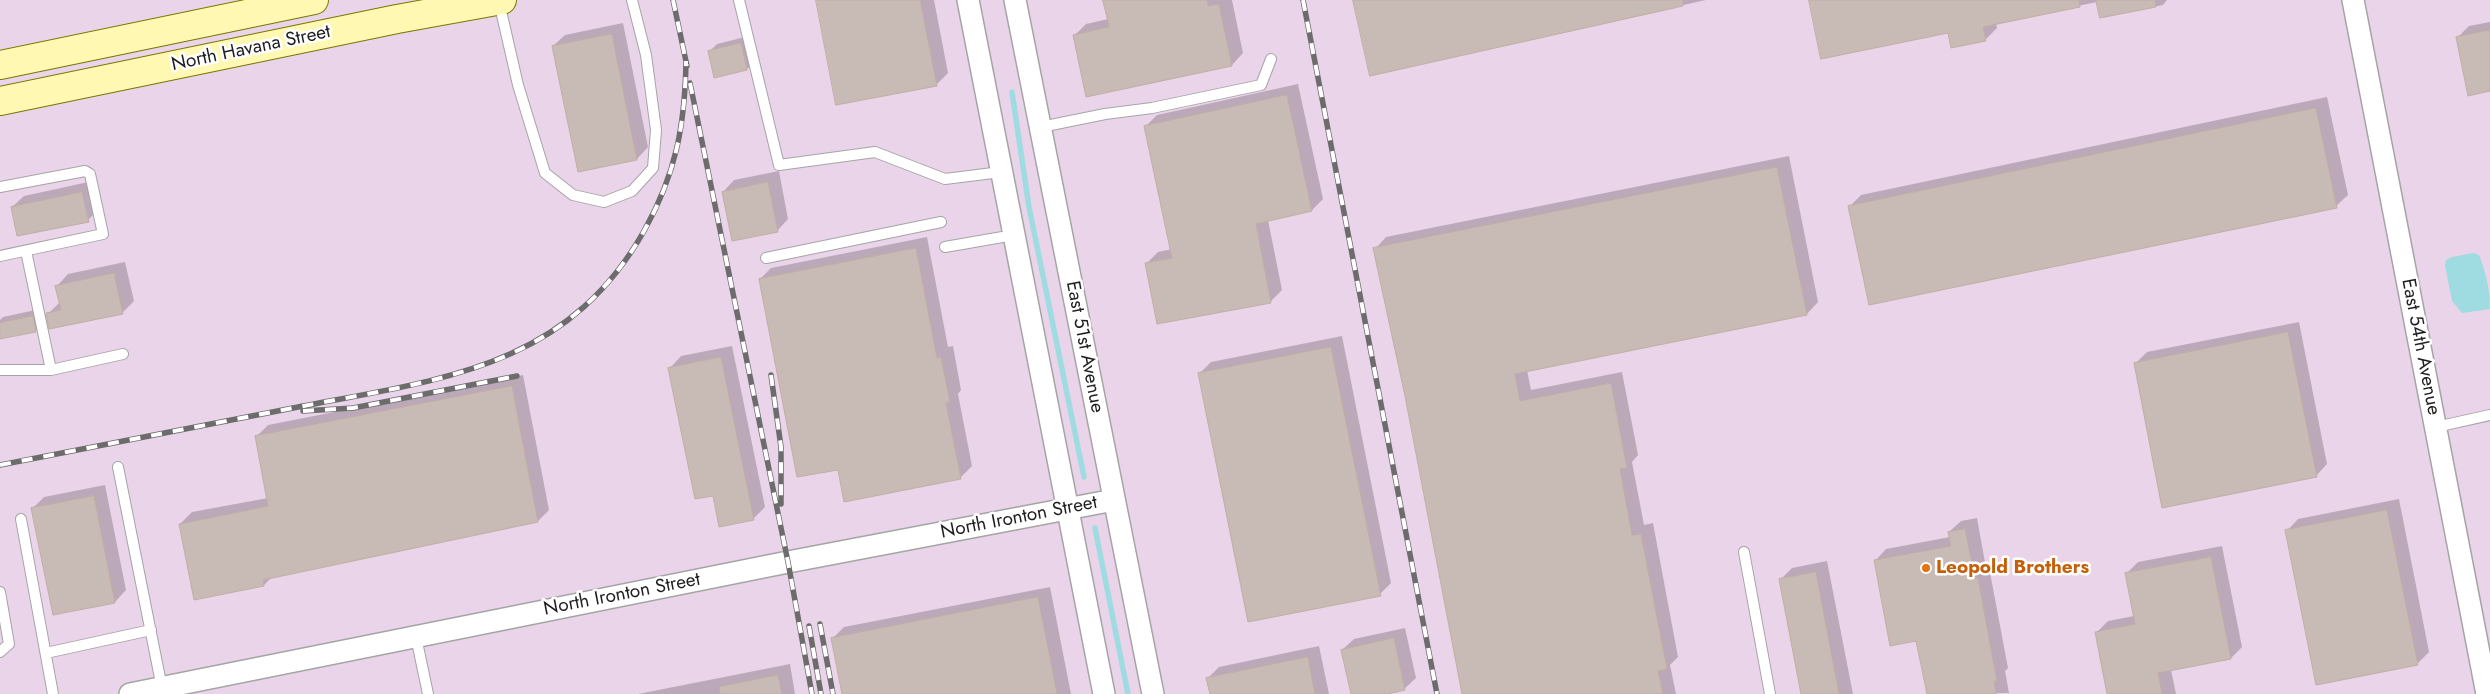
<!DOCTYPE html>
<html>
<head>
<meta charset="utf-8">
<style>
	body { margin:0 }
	canvas { display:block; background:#f0eae3 }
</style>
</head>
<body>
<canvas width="2490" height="694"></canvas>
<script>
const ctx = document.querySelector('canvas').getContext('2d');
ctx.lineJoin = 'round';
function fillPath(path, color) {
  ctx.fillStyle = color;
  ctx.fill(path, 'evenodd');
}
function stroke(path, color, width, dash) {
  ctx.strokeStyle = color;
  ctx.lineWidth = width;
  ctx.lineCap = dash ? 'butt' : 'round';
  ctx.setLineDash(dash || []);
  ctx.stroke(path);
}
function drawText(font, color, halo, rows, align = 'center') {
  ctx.font = font + ' Jost,sans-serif';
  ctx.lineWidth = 5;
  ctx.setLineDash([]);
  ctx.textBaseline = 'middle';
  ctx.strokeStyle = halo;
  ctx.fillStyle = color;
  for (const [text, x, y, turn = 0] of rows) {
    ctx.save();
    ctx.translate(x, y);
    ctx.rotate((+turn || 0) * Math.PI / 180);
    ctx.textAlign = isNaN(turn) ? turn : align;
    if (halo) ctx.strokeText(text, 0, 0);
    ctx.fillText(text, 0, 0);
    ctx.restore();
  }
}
fillPath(new Path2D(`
	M0 0H2490V694H0Z`), '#ead4e9');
fillPath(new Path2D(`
	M2473 253 2479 255C2486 273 2490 290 2490 309L2462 313 2452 301 2445 266 2446 260 2452 257Z`), '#9fdce2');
fillPath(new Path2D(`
	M817 0H934L948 73 936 85Z
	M1105 0H1232L1243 53 1232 65 1074 36 1086 24 1108 19Z
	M1354 0H1706L1371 74Z
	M1810 0H2167L2163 5 2101 17 2097 2 1996 23 1997 28 1985 40Z
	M2490 22V90L2457 38 2469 26Z
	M623 23 648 147 637 159 579 170 553 46 565 35Z
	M749 36 754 62 747 69 715 77 709 52 717 44Z
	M1298 84 1323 199 1312 210 1268 220 1282 290 1270 302 1147 263 1158 252 1172 249 1145 127 1157 115Z
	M2327 97 2348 195 2336 206H1850L1861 195Z
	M1789 156 1818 302 1807 314 1527 370 1531 390 1622 372 1638 455 1632 462 1644 525 1653 523 1678 657 1670 665 1676 694H1463L1406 396 1375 249 1386 237Z
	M779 171 788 219 777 231 723 192 734 180Z
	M93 181 99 209 88 220 12 207 24 196Z
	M927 237 948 347 953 346 961 390 958 394 972 466 960 478 760 279 771 268Z
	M125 262 134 301 122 313 48 314 60 302 57 286 68 274Z
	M40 309 43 323 35 331 0 338V320L3 317Z
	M2299 322 2327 464 2316 476 2135 364 2147 352Z
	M1342 336 1391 583 1380 594 1199 374 1211 362Z
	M732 346 765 507 753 519 714 494 670 368 681 356Z
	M523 375 549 510 538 521 272 577 264 585 180 524 192 512 268 498 256 437 268 425Z
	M105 485 126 590 115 602 54 614 32 509 44 497Z
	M2399 499 2429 652 2418 663 2287 531 2298 519Z
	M1977 518 1986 568 1989 567 2008 668 2005 671 2009 693 1929 694 1917 640 1875 561 1886 549 1950 537 1949 532 1961 521Z
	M2222 546 2242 647 2231 658 2171 670 2176 694H2109L2097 632 2108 621 2134 616 2126 574 2138 562Z
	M1827 561 1853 694H1802L1780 580 1792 568Z
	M1050 587 1071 694H844L833 638 844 627Z
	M1405 628 1416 678 1404 689 1382 694H1352L1342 650 1354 639Z
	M1319 646 1329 694H1211L1208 678 1219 667Z
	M790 664 795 694H638Z`), '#0003');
stroke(new Path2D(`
	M1012 92 1029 207 1084 477
	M1095 528 1128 694`), '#9fdce2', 5.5);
const building = new Path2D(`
	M816 0H920L937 86 836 105Z
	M1103 0H1207L1208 6 1219 4 1232 66 1086 97 1073 35 1109 27Z
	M1353 0H1683V6L1370 76Z
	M1809 0H2079L2080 7 1983 27 1986 41 1951 48 1948 33 1821 59Z
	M2096 0H2155L2156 7 2100 18Z
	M2490 30V91L2468 96 2456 37Z
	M612 34 637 160 578 172 552 46Z
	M741 43 747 70 714 78 708 51Z
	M1287 95 1312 211 1256 224 1271 303 1157 324 1145 263 1172 258 1144 126Z
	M2316 108 2337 208 1869 305 1848 206Z
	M1777 167 1807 315 1515 374 1520 401 1611 383 1627 468 1620 469 1632 535 1641 534 1667 669 1658 671 1663 694H1462L1405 396 1373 248Z
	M768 182 778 232 732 241 722 192Z
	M82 192 89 222 17 236 11 207Z
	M916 248 937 358 941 357 950 402 946 403 961 479 844 502 838 470 797 477 759 279Z
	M114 273 123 314 49 329 46 313 61 310 55 286Z
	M33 316 36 332 0 339V323Z
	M2288 332 2317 477 2162 508 2134 363Z
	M1331 347 1381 596 1248 622 1198 373Z
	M721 357 754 520 719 527 713 496 695 499 668 368Z
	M512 386 538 522 263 580 264 586 194 600 179 524 268 506 255 436Z
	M94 496 115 603 53 615 31 508Z
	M2387 510 2418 665 2316 685 2285 530Z
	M1965 529 1975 578H1978L1997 681H1994L1996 694H1927L1916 641 1890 646 1874 560 1951 546 1948 532Z
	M2211 557 2231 659 2158 673 2162 694H2107L2095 632 2135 624 2125 573Z
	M1816 572 1839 694H1801L1779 579Z
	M1038 597 1057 694H842L831 638Z
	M1394 638 1405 690 1388 694H1351L1341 650Z
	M1308 657 1315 694H1210L1206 678Z
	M778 675 782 694H720L719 687Z`);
fillPath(building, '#c8bbb6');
stroke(building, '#c3ada4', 1);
const service = new Path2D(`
	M739 0 779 165 875 152 945 179 1001 172
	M499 2 518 85 545 173 573 195 604 202 632 191 653 168 656 130 646 55 632 0
	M1041 127 1105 114 1152 108 1261 85 1271 59
	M0 187 85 171 90 174 103 234 0 256
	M945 247 1014 235
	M26 251 51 370
	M766 258 941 222
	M0 370H51L123 354
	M2436 427 2490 415
	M118 467 162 688
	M21 519 53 694
	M1744 552 1770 694
	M0 592 9 644 0 652
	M416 637 428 694
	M46 653 151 630`);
const minor = new Path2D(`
	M968 0 1104 694
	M1015 0 1153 694
	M2353 0 2487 694
	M130 694 788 562 1114 500`);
const secondary = new Path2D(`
	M0 65 314 0
	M0 101 397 19 502 0`);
stroke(service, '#a5a5a5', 12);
stroke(minor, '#a5a5a5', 24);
stroke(secondary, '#7a7700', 30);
stroke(service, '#fff', 10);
stroke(minor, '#fff', 21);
stroke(secondary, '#fff8b2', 28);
const rail = new Path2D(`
	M673 0 687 66
	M1303 0 1437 694
	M690 83 788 562 812 694
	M771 375 781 447V504
	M303 411 353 408 517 376
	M0 465C98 446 195 427 293 408 435 380 565 371 644 231 676 174 685 125 686 61
	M820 624 833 694
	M809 626 821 694`);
stroke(rail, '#6c6c6c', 5.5);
stroke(rail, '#fff', 4, [11]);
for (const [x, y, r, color] of [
	[1926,568,5,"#e8710a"]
]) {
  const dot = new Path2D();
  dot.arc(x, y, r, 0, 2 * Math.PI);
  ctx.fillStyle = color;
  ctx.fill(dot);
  stroke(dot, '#fff', 2);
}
drawText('19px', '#1e1e1e', '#fff', [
	["North Havana Street",251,49,-12],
	["East 51st Avenue",1084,347,79],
	["East 54th Avenue",2420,347,79],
	["North Ironton Street",1019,518,-11],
	["North Ironton Street",622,595,-11]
]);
drawText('bold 19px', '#c56008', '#fff', [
	["Leopold Brothers",1936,568]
], 'left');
</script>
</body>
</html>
